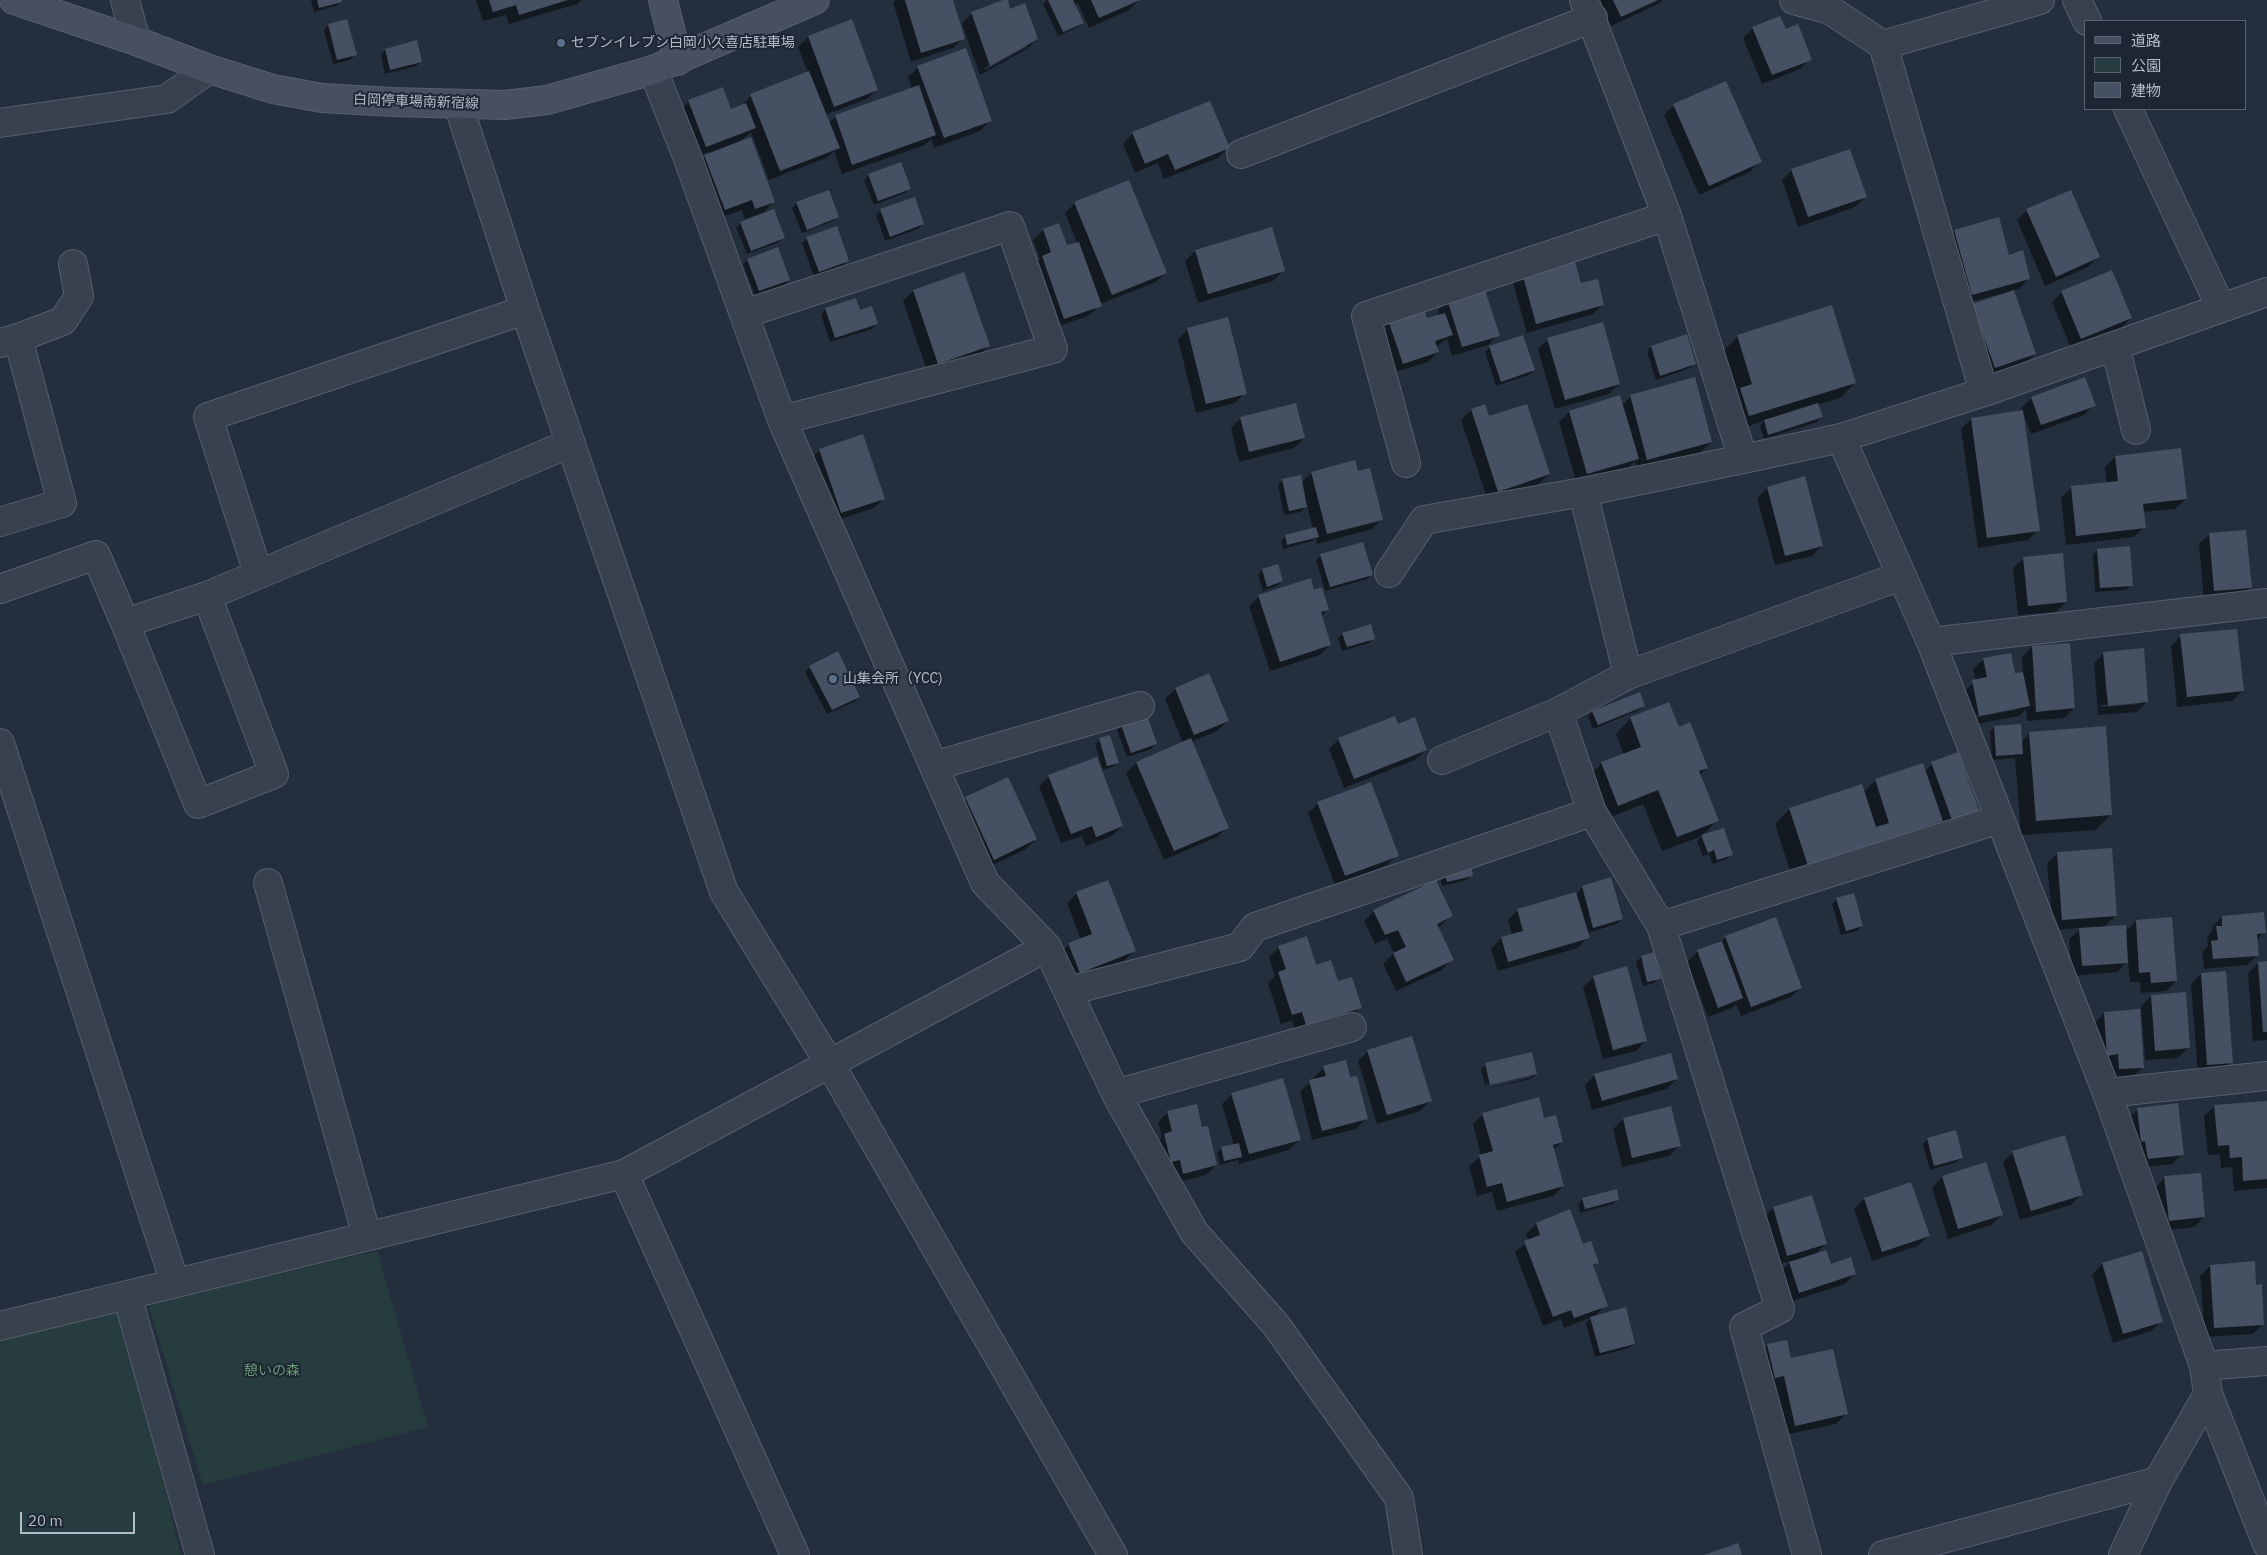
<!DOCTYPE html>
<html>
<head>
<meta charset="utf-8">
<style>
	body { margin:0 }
	#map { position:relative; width:2267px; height:1555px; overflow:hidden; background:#242f3e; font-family:"IBM Plex Sans","Noto Sans JP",sans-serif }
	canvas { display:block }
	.legend { position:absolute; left:2084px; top:20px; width:162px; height:90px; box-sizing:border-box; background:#1d2633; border:1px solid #59626f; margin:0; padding:6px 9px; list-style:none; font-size:15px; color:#b4bcc9 }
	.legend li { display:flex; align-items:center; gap:10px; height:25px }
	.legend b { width:25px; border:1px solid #59626f }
	.scale { position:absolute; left:20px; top:1512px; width:115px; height:22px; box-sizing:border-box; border:2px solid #b4bcc9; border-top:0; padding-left:6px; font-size:15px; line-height:18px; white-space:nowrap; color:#b4bcc9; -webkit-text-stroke:4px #1d2633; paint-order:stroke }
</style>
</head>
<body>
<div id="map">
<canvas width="2267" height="1555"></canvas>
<ul class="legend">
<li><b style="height:6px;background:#465061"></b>道路</li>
<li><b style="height:14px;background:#263c3f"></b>公園</li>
<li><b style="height:14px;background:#455162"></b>建物</li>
</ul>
<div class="scale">20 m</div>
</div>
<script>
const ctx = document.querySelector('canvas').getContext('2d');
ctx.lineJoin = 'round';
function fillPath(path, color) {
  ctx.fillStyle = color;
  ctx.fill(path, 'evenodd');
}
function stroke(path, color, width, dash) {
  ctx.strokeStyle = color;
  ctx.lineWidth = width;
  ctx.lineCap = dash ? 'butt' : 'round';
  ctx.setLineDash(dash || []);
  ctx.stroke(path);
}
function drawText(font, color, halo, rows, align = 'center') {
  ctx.font = font + ' "IBM Plex Sans","Noto Sans JP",sans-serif';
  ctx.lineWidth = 4;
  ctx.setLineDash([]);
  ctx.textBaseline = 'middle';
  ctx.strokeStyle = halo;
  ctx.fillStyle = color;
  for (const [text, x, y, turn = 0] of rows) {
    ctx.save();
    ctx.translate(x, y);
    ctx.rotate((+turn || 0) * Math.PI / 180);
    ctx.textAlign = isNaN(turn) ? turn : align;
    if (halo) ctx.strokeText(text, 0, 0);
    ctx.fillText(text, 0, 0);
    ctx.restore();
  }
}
fillPath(new Path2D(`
	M377 1251 428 1427 203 1485 148 1304Z
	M122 1310 181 1555H0V1339Z`), '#263c3f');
fillPath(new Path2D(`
	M311 0H340L341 1 336 6 314 12Z
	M476 0H581L577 4 509 24 506 15 483 21Z
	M896 0H951L964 38 953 48 911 62 893 2Z
	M1006 0 1009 10 1037 39 1027 49 980 75 962 24 972 13ZM1027 44V47L985 70 984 68Z
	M1047 0H1139L1129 10 1089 28 1078 3 1074 5 1083 22 1078 27 1058 36 1043 4Z
	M1599 0H1663L1658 4 1611 26Z
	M328 25 355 55 350 60 333 64 324 30Z
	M1753 28 1785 30 1810 59 1800 69 1762 84 1743 38Z
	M808 37 877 89 867 99 825 115 829 123 835 117 912 89 908 77 918 67 990 121 980 131 934 148 931 139 925 145 842 174 834 151 828 157 769 180 751 132 740 142 774 201 764 212 745 219 742 210 715 219 695 166 709 152 696 156 679 112 689 101 731 110 741 106 751 96 808 73 798 47Z
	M385 50 421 61 416 66 385 74 381 55Z
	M1674 105 1760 161 1750 172 1699 195 1664 115Z
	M1133 133 1228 148 1218 158 1164 179 1158 163 1135 173 1123 144Z
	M1792 170 1865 197 1855 207 1798 227 1782 180Z
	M869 175 910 188 905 193 874 205 864 180Z
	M797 203 837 217 833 221 802 233 792 208Z
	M1075 203 1166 272 1156 282 1100 304 1090 315 1054 328 1032 267 1040 259 1033 240 1043 230 1058 224 1066 247 1077 243 1065 213Z
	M881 210 923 224 918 229 885 241 876 215Z
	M2027 210 2098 257 2088 267 2045 286 2017 220Z
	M773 211 783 238 779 242 747 254 736 228 741 223Z
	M1954 231 2008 256 2029 279 2019 289 2013 290 2035 354 2025 364 1984 378 1963 315 2000 296V294L1962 304 1944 241Z
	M807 238 847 261 843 266 814 276 802 243Z
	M1195 251 1283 271 1273 281 1198 303 1185 261Z
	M748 260 788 280 784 285 755 295 743 264Z
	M963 273 988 346 978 356 928 373 903 301 913 291Z
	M1523 273 1581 285 1603 304 1593 314 1527 333 1513 283Z
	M2062 292 2131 318 2121 328 2071 348 2052 302Z
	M1448 300 1498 335 1488 345 1452 356 1447 339 1436 347 1438 352 1428 362 1392 373 1378 328 1388 318 1426 320 1439 316 1438 310Z
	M826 309 860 312 877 324 872 329 830 342 821 314Z
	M1188 329 1245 393 1235 403 1196 413 1178 339Z
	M1686 336 1695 363 1690 368 1656 380 1647 352 1651 347Z
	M1738 336 1855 383 1840 398 1817 405 1822 417 1817 422 1764 439 1760 426 1764 421 1734 431 1723 351Z
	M1548 339 1619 384 1609 394 1555 409 1538 349Z
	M1490 347 1534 370 1529 375 1496 386 1485 352Z
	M1631 396 1711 442 1701 452 1637 469 1635 461 1627 469 1577 484 1559 422 1569 412 1622 405Z
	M2032 398 2094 405 2084 415 2031 434 2023 413 2038 530 2028 540 1978 548 1961 429 1971 419 2023 412 2021 408Z
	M1484 406 1488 418 1549 474 1539 484 1488 501 1461 420 1471 410Z
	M1241 418 1304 438 1294 448 1239 462 1231 428Z
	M820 450 884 498 874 508 831 522 810 460Z
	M2180 450 2186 499 2175 509 2143 512 2144 527 2134 537 2066 545 2061 498 2071 488 2107 484 2105 467 2115 457Z
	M1311 473H1358L1382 519 1372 529 1317 544 1316 538 1312 541 1283 549 1281 541 1285 536 1313 529 1307 505 1301 512 1284 515 1278 485 1283 480 1301 483Z
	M1767 488 1822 546 1812 556 1775 565 1757 498Z
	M2210 534 2250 588 2240 598 2204 601 2199 544Z
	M2097 550 2131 586 2126 590 2095 592 2093 555Z
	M1321 556 1371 574 1367 579 1325 591 1316 560Z
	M2024 558 2066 602 2056 612 2018 615 2013 568Z
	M1277 565 1282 581 1277 586 1263 591 1258 575 1262 570Z
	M1313 592 1328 609 1321 617 1330 645 1320 655 1270 671 1249 606 1259 596Z
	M1343 634 1373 639 1369 643 1342 651 1338 638Z
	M2181 636 2242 691 2232 701 2177 707 2171 646Z
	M2032 647 2074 708 2064 718 2027 721 2026 709 2019 716 1970 725 1963 692 1976 681 1973 669 1984 659 2014 675 2023 673 2022 657ZM2019 707V709L1973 718V716Z
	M2104 653 2147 702 2137 712 2098 715 2094 663ZM2138 702V704L2102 707 2101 705Z
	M810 667 859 697 854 702 827 714 805 672Z
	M1208 675 1228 721 1217 731 1191 742 1227 827 1217 837 1164 860 1126 773 1136 763 1183 743 1165 699 1175 689Z
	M1639 693 1644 706 1639 710 1593 729 1588 717 1592 712Z
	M1631 718 1678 728 1707 768 1700 775 1717 820 1702 836 1662 851 1643 804 1603 820 1587 778 1602 763 1624 755 1616 734Z
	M1397 725 1426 750 1415 760 1344 788 1329 749 1339 739Z
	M1122 726 1156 744 1151 749 1127 757 1117 730Z
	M1995 727 2021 742 2029 734 2111 814 2096 830 2021 835 2015 758 1992 760 1990 731Z
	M1100 739 1117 763 1112 767 1103 770 1095 744Z
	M1932 764 1978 810 1967 820 1942 830 1940 823 1926 836 1793 880 1775 824 1790 809 1863 792 1876 780 1925 771Z
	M1049 776 1122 826 1112 836 1086 846 1082 836 1061 843 1039 786Z
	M1007 779 1036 839 1026 849 984 869 955 809 965 799Z
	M1318 803 1397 855 1387 865 1335 885 1308 813Z
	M1702 836 1731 855 1727 859 1712 864 1709 854 1703 856 1697 841Z
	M2058 853 2116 916 2104 927 2125 932 2136 921 2176 981 2166 991 2141 993 2140 982H2130L2128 961 2117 972 2072 976 2069 939 2081 928 2053 930 2047 863Z
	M1470 866 1472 875 1467 880 1442 886 1440 877Z
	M1611 879 1622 919 1617 924 1587 933 1588 937 1578 948 1498 971 1491 949 1501 938 1512 935 1508 920 1518 910 1578 893 1582 887Z
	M1077 893 1134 951 1124 961 1070 983 1059 954 1069 944 1081 940 1067 903Z
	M1837 899 1862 926 1857 931 1841 935 1832 904Z
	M1374 911 1451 916 1438 928 1452 959 1442 970 1396 991 1383 964 1394 953 1387 939 1375 944 1364 921Z
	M2222 917 2264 932 2256 941 2258 955 2247 965 2204 969 2202 952 2208 946 2207 937 2212 931V927Z
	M1726 937 1801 987 1791 997 1741 1016 1736 1004 1732 1008 1708 1017 1687 962 1697 952 1720 943Z
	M1279 947 1315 966 1337 982 1360 1008 1350 1018 1296 1035 1292 1021 1281 1024 1268 983 1275 976 1269 957Z
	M1653 954 1659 978 1654 983 1643 986 1636 962 1641 957Z
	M2259 963H2267V1040L2253 1041 2248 973Z
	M2201 974 2231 1062 2221 1073 2198 1074 2191 984Z
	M1594 977 1646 1040 1636 1051 1603 1059 1583 987Z
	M2151 996 2188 1048 2178 1058 2145 1060 2141 1006Z
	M2104 1013 2143 1067 2133 1077 2109 1079 2094 1023Z
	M1368 1051 1430 1101 1420 1111 1377 1124 1358 1061Z
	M1486 1065 1536 1074 1531 1079 1486 1089 1532 1077V1074L1485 1085 1481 1069Z
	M1324 1067 1349 1079 1366 1119 1356 1129 1312 1140 1300 1091 1314 1080V1077Z
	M1595 1075 1677 1079 1667 1089 1592 1110 1585 1085Z
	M1232 1094 1299 1140 1289 1150 1239 1164 1238 1160 1220 1165 1217 1153 1222 1148 1234 1146 1222 1104Z
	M2267 1102V1188L2234 1191 2232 1167 2221 1168 2220 1154 2208 1155 2204 1116 2215 1106Z
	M1670 1108 1679 1146 1669 1156 1622 1167 1613 1129 1623 1119Z
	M2138 1109 2182 1154 2172 1164 2138 1168 2128 1119Z
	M1168 1112 1201 1129 1216 1165 1206 1175 1173 1183 1154 1145 1162 1137 1158 1122Z
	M1483 1114 1543 1119 1562 1142 1553 1150 1563 1186 1553 1196 1497 1211 1492 1192 1477 1196 1469 1166 1481 1156 1473 1124Z
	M1927 1139 1962 1157 1957 1162 1930 1170 1923 1144Z
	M2013 1152 2081 1194 2071 1205 2020 1220 2003 1162Z
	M1986 1164 2001 1215 1991 1225 1948 1239 1932 1188 1942 1177Z
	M2165 1177 2204 1217 2194 1227 2160 1231 2155 1188Z
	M1911 1183 1928 1236 1918 1246 1872 1261 1854 1209 1864 1199Z
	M1812 1196 1826 1243 1815 1255 1830 1266 1855 1273 1845 1284 1789 1302 1779 1273 1791 1261 1777 1265 1763 1218 1773 1208Z
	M1583 1199H1618L1613 1204 1580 1213 1578 1204Z
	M1536 1224 1582 1246 1598 1262 1592 1268 1606 1305 1594 1317 1634 1344 1629 1348 1595 1357 1586 1323 1592 1317 1564 1328 1561 1319 1543 1326 1515 1252 1529 1241 1526 1234Z
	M2141 1253 2162 1321 2151 1331 2113 1343 2092 1275 2102 1264Z
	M2210 1266 2255 1286 2263 1324 2253 1334 2205 1337 2200 1276Z
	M1768 1345 1791 1360 1846 1414 1836 1424 1785 1435 1775 1385 1765 1388 1758 1355Z`), '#0007');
fillPath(new Path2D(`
	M317 0H342V2L319 8Z
	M489 0H568L519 15 516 5 493 12Z
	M905 0H953L965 39 921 53Z
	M1003 0H1008L1010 9 1025 3 1038 39 990 66 971 12Z
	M1048 0H1073L1084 23 1063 32Z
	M1091 0H1140L1099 18Z
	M1613 0H1658L1621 17Z
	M1780 16 1786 29 1798 24 1812 60 1772 75 1752 27Z
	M347 19 357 55 337 60 328 24Z
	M852 19 878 90 834 107 808 36Z
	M417 40 422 62 390 70 385 49Z
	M966 48 992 121 944 138 917 66Z
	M809 71 840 148 780 171 750 94Z
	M1726 81 1762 162 1709 186 1673 104Z
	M919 85 936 135 852 165 835 115Z
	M723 87 731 109 746 103 756 128 706 147 688 100Z
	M1210 101 1230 148 1175 170 1168 154 1145 164 1132 132Z
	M751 137 775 202 755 209 752 200 725 210 704 155Z
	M1850 149 1867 197 1808 217 1791 169Z
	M901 162 911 189 878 201 868 174Z
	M1129 180 1167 273 1112 295 1074 202Z
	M829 190 839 217 807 230 796 202Z
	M2071 190 2100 257 2056 277 2026 209Z
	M915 197 924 224 890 237 880 209Z
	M774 209 785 238 751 251 740 222Z
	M1999 217 2009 255 2023 250 2030 279 1972 295 1954 230Z
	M1059 223 1067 245 1079 242 1102 306 1064 319 1042 256 1051 252 1043 229Z
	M837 226 849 261 819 272 806 237Z
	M1272 227 1285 271 1208 294 1195 250Z
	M778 247 790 280 759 291 747 259Z
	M1574 258 1581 283 1598 279 1604 305 1536 324 1522 272Z
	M2112 270 2132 318 2081 339 2061 291Z
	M964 272 990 346 938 364 913 290Z
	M1484 287 1500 336 1462 347 1447 299Z
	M2014 290 2036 354 1995 368 1972 304Z
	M856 298 860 310 872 306 878 324 835 338 825 308Z
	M1832 305 1856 383 1749 416 1740 388 1752 384 1737 335Z
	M1423 306 1427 318 1445 313 1453 335 1435 341 1439 352 1403 364 1387 317Z
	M1228 317 1247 394 1206 404 1187 328Z
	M1603 322 1620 384 1565 400 1547 338Z
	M1687 334 1696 364 1660 376 1651 346Z
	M1523 335 1535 370 1501 382 1489 346Z
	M1695 377 1712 442 1647 460 1630 395Z
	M2085 377 2096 406 2041 425 2031 397Z
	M1620 395 1639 459 1587 474 1569 411Z
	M1296 403 1305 438 1249 452 1240 417Z
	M1818 403 1823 417 1768 435 1764 420Z
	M1485 404 1489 416 1527 404 1550 474 1498 492 1471 409Z
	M2023 410 2040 531 1987 538 1971 418Z
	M863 434 885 499 841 513 819 449Z
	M2181 448 2187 499 2143 504 2146 528 2076 536 2071 486 2118 481 2115 456Z
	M1355 460 1358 471 1370 468 1383 520 1327 534 1311 472Z
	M1301 475 1307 507 1289 511 1282 479Z
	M1805 476 1823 546 1785 556 1767 487Z
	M1316 527 1319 537 1287 545 1285 535Z
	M2246 530 2252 588 2214 591 2209 533Z
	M1363 542 1373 575 1330 587 1320 554Z
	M2130 546 2133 586 2100 588 2097 549Z
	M2063 553 2067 602 2028 606 2023 557Z
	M1278 564 1283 581 1267 587 1262 569Z
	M1311 578 1314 590 1322 587 1329 610 1321 612 1331 645 1280 662 1258 595Z
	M1371 624 1375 639 1347 647 1342 633Z
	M2237 629 2244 691 2187 697 2180 634Z
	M2070 643 2075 708 2036 712 2032 646Z
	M2144 648 2148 702 2108 706 2103 652Z
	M838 651 860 697 832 710 809 666Z
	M2011 653 2015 673 2023 672 2030 706 1979 716 1972 680 1987 677 1983 658Z
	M1209 673 1229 721 1194 735 1175 688Z
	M1640 692 1645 706 1598 725 1592 711Z
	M1669 702 1679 727 1690 722 1708 768 1699 771 1719 821 1677 837 1658 790 1618 806 1601 762 1641 747 1630 717Z
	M1147 715 1157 744 1131 753 1121 725Z
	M1395 716 1398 724 1415 717 1427 750 1354 779 1338 738Z
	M2021 724 2023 754 1996 756 1994 726Z
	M2106 726 2112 815 2036 821 2029 732Z
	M1110 735 1119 763 1107 766 1099 738Z
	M1191 738 1229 828 1174 851 1136 762Z
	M1958 752 1979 810 1952 820 1931 762Z
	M1097 757 1123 826 1096 837 1092 826 1071 834 1048 775Z
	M1923 763 1943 821 1808 866 1789 808 1862 784 1876 827 1889 823 1875 779Z
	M1008 777 1037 839 994 860 965 797Z
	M1371 782 1399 856 1345 876 1317 802Z
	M1724 828 1733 855 1717 860 1714 850 1708 853 1701 835Z
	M2112 848 2117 916 2062 920 2057 852Z
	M1471 865 1473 876 1447 882 1444 871Z
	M1611 877 1623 919 1593 928 1582 886Z
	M1108 880 1136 951 1080 973 1068 943 1092 934 1076 892Z
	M1436 880 1453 916 1437 924 1454 960 1406 982 1393 953 1406 947 1398 930 1385 935 1373 910Z
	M1576 892 1590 938 1508 962 1501 937 1523 931 1517 909Z
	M1854 893 1863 926 1846 931 1836 898Z
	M2264 912 2266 933 2257 934 2259 956 2213 959 2211 941 2218 940 2216 926H2222V916Z
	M1776 917 1802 988 1751 1007 1725 936Z
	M2172 917 2177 981 2151 983 2150 972 2139 973 2136 920Z
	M2126 925 2128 963 2082 966 2079 928Z
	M1307 936 1316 965 1331 960 1338 981 1352 977 1362 1008 1306 1025 1302 1012 1292 1015 1278 972 1286 969 1278 946Z
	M1722 941 1743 998 1718 1008 1697 950Z
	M1654 952 1661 979 1647 982 1641 956Z
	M2267 961V1032H2263L2258 962Z
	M1627 966 1647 1041 1613 1050 1593 976Z
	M2226 971 2233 1063 2207 1065 2201 973Z
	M2186 992 2190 1048 2155 1051 2151 995Z
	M2140 1009 2144 1068 2119 1069 2118 1054 2107 1056 2104 1012Z
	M1412 1036 1432 1101 1387 1115 1367 1050Z
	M1532 1052 1537 1074 1490 1085 1485 1063Z
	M1671 1053 1678 1079 1602 1101 1594 1074Z
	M1346 1060 1350 1077 1357 1076 1368 1119 1322 1131 1309 1080 1326 1076 1323 1066Z
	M1283 1078 1301 1140 1249 1154 1231 1093Z
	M1539 1097 1544 1118 1556 1115 1563 1142 1553 1145 1564 1186 1507 1202 1502 1183 1487 1187 1479 1155 1493 1151 1482 1113Z
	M2267 1101V1179L2243 1181 2242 1157 2230 1158 2229 1145 2218 1146 2214 1105Z
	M2178 1103 2184 1155 2148 1159 2145 1141 2141 1142 2137 1108Z
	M1197 1104 1202 1127 1208 1126 1217 1165 1183 1174 1180 1160 1171 1162 1164 1134 1172 1131 1167 1111Z
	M1671 1106 1681 1146 1632 1158 1623 1118Z
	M1956 1130 1963 1158 1934 1166 1927 1138Z
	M2065 1135 2083 1195 2031 1211 2012 1151Z
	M1239 1143 1242 1157 1224 1161 1221 1147Z
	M1986 1162 2003 1215 1958 1229 1942 1176Z
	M2201 1173 2205 1217 2169 1221 2164 1176Z
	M1911 1182 1930 1236 1882 1252 1864 1198Z
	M1617 1189 1619 1200 1585 1209 1582 1198Z
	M1812 1195 1827 1244 1787 1256 1773 1207Z
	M1570 1209 1583 1244 1591 1241 1599 1263 1593 1265 1608 1306 1574 1318 1571 1310 1553 1317 1524 1241 1540 1235 1536 1223Z
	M1826 1250 1831 1264 1851 1257 1856 1274 1799 1293 1789 1262Z
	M2142 1251 2163 1322 2123 1334 2102 1263Z
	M2255 1261 2256 1285 2262 1284 2264 1325 2214 1328 2210 1265Z
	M1626 1307 1635 1344 1600 1353 1590 1317Z
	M1787 1340 1791 1358 1833 1349 1848 1414 1795 1426 1784 1376 1775 1378 1767 1344Z
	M1738 1543 1742 1555H1704Z`), '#455162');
const street = new Path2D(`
	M125 0 136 41
	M1584 0 1667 216 1743 459 1841 438 1931 642 2107 1093 2204 1366 2208 1394 2158 1481 2123 1555
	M1794 0 1830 10 1883 45 1984 392
	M2077 0 2087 21
	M1883 45 2040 0
	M653 70 687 156 782 420 985 883 1047 947
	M458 104 525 310 724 892 830 1064 1113 1555
	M2128 109 2221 308
	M0 123 167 99 209 69
	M1241 154 1593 18
	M744 314 1010 226 1053 349 782 420
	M18 338 63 321 79 296 73 264
	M0 343 18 338 62 503 0 522
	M2115 346 2136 430
	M1841 438 1984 392 2267 292
	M1743 459 1583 492 1628 675 1558 712 1592 812 1661 926 1780 1309 1744 1327 1807 1555
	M1406 463 1366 316 1667 216
	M258 573 208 417 525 310
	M1389 573 1424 520 1583 492
	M0 589 96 555 125 623 207 596 571 443
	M125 623 198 804 274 774 207 596
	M1931 642 2267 603
	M1628 675 1901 576
	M0 743 175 1283
	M1442 760 1558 712
	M934 766 1140 706
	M268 883 367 1236
	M1661 926 2000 819
	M1068 991 1240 947 1255 927 1592 812
	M2107 1093 2267 1076
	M1116 1094 1352 1027
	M624 1174 795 1555
	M127 1295 200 1555
	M0 1326 624 1174 1047 947 1116 1094 1194 1232 1276 1325 1399 1498 1408 1555
	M2204 1366 2267 1361
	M2208 1394 2267 1544
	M1883 1555 2158 1481`);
const secondary = new Path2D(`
	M14 0 136 41 209 69 273 89 322 98 392 102 505 105 547 100 653 70 815 0
	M663 0 678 61`);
stroke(street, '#565f6c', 30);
stroke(secondary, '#565f6c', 30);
stroke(street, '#38414e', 28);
stroke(secondary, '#465061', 28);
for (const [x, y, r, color] of [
	[561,43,5,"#5c6f8a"],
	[833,679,5,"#5c6f8a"]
]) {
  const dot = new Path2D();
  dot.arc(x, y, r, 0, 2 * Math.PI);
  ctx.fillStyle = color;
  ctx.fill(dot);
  stroke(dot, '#1d2633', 2);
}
drawText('14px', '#b4bcc9', '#1d2633', [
	["セブンイレブン白岡小久喜店駐車場",571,43],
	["山集会所（YCC)",843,679]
], 'left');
drawText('14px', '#b4bcc9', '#1d2633', [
	["白岡停車場南新宿線",416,102,2]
]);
drawText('14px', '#6b9a76', '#1d2633', [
	["憩いの森",272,1371]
]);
</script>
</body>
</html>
